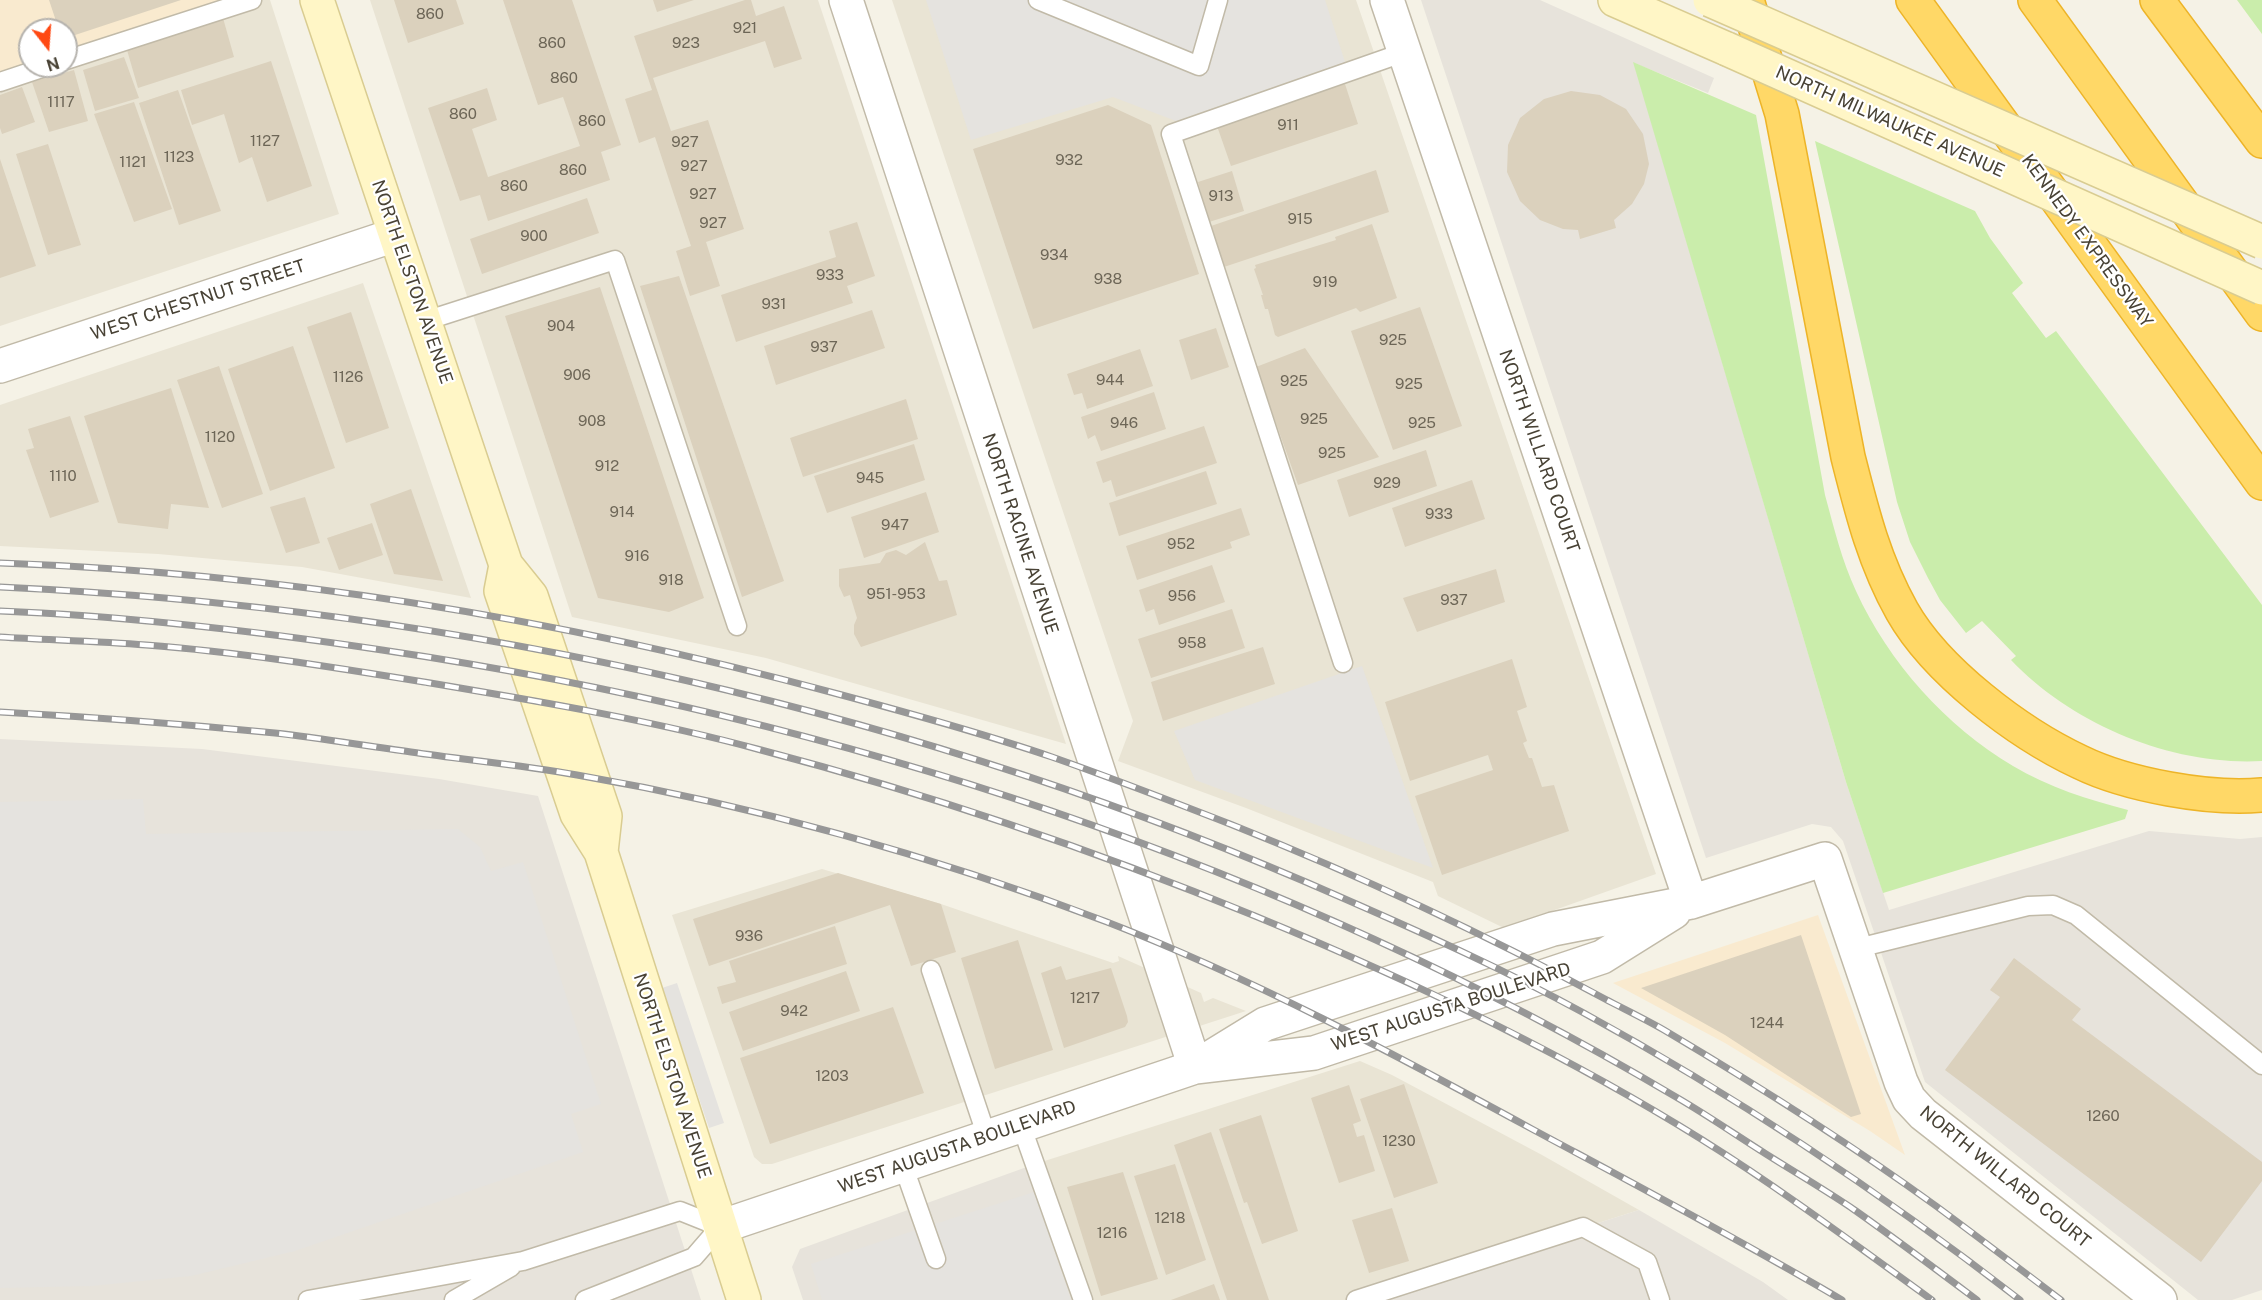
<!DOCTYPE html>
<html>
<head>
<meta charset="utf-8">
<style>
	body { margin:0 }
	#map { position:relative; width:2262px; height:1300px; overflow:hidden; background:#f5f2e6; font-family:"Public Sans",sans-serif }
	canvas { display:block }
	.north { position:absolute; left:18px; top:18px; width:60px; height:60px; box-sizing:border-box; background:#fff; border:2px solid #b6b3ae; border-radius:50%; rotate:163deg; font-size:16px; font-weight:700; line-height:24px; text-align:center; color:#484235 }
	.north::after { content:''; display:block; margin:auto; width:21px; height:27px; background:#ff4913; clip-path:polygon(50% 0,100% 100%,50% 72%,0 100%) }
</style>
</head>
<body>
<div id="map">
<canvas width="2262" height="1300"></canvas>
<div class="north">N</div>
</div>
<script>
const ctx = document.querySelector('canvas').getContext('2d');
ctx.lineJoin = 'round';
function fillPath(path, color) {
  ctx.fillStyle = color;
  ctx.fill(path, 'evenodd');
}
function stroke(path, color, width, dash) {
  ctx.strokeStyle = color;
  ctx.lineWidth = width;
  ctx.lineCap = dash ? 'butt' : 'round';
  ctx.setLineDash(dash || []);
  ctx.stroke(path);
}
function drawText(font, color, halo, rows, align = 'center') {
  ctx.font = font + ' "Public Sans",sans-serif';
  ctx.lineWidth = 4.5;
  ctx.setLineDash([]);
  ctx.textBaseline = 'middle';
  ctx.strokeStyle = halo;
  ctx.fillStyle = color;
  for (const [text, x, y, turn = 0] of rows) {
    ctx.save();
    ctx.translate(x, y);
    ctx.rotate((+turn || 0) * Math.PI / 180);
    ctx.textAlign = isNaN(turn) ? turn : align;
    if (halo) ctx.strokeText(text, 0, 0);
    ctx.fillText(text, 0, 0);
    ctx.restore();
  }
}
fillPath(new Path2D(`
	M252 0H270L339 214 0 326V82L48 66H66Z
	M370 0H818L1066 744 766 658 572 617Z
	M892 0H1356L1656 874 1504 928 1438 896 1433 882 1246 808 1118 761 1133 721Z
	M363 283 471 598 302 567 158 554 0 546V405Z
	M822 869 941 904 1113 963 1119 961 1118 956 1201 993 1204 1002 1213 998 1246 1011 772 1164H762L754 1157 672 915Z
	M1360 1061 1392 1075 1542 1155 1639 1210 1356 1300H1083L1035 1164Z`), '#e9e4d4');
fillPath(new Path2D(`
	M0 0H252L66 60V30H30V66L0 82Z
	M1818 915 1905 1155 1870 1131 1725 1043 1613 983Z`), '#f9eacf');
fillPath(new Path2D(`
	M1421 0H1540L1714 78 1708 93 1634 63 1846 782 1889 910 2149 831 2240 839 2262 837V1290L2232 1300H2198L1925 1082 1843 841 1831 827 1812 824 1706 858Z
	M0 739 202 749 439 779 538 796 701 1300H0Z
	M1035 1164 1083 1300H803L792 1267 800 1249Z
	M1639 1210 1763 1282 1788 1300H1356Z`), '#e7e3db');
fillPath(new Path2D(`
	M2237 0H2262V34Z
	M1633 62 1756 115 1825 495C1834 528 1842 561 1856 591 1889 663 1946 726 2013 766 2048 787 2089 800 2128 810L2125 819 1883 893 1846 782Z
	M1815 141 1975 211 1990 238 2023 283 2012 293 2046 338 2056 331 2262 605V761C2172 766 2073 725 2011 660L2016 656 1982 621 1966 633 1940 600 1928 578 1910 542 1897 502Z`), '#caedab');
fillPath(new Path2D(`
	M926 0H1325L1345 62 1176 121 1113 97 971 140Z
	M1362 666 1433 868 1195 780 1174 731Z
	M143 799 146 834 458 829 480 847 491 871 523 862 601 1104 571 1114 583 1152 295 1251 191 1276 92 1286 0 1288V802Z
	M677 983 724 1123 709 1128 662 988Z
	M1034 1192 1071 1300H822L811 1264Z`), '#e5e3df');
fillPath(new Path2D(`
	M49 0H181L66 38V30H59Z
	M394 0H456L464 24 408 43Z
	M503 0H572L621 145 601 152 610 180 488 221 480 195 460 201 428 108 487 88 497 120 472 129 488 177 580 146 563 97 538 105Z
	M653 0H694L657 12Z
	M745 0H751L756 16 784 6 802 59 774 68 765 41 653 78 671 131 708 120 744 229 706 242 720 286 690 296 676 251 691 246 672 189 655 137 639 143 625 99 652 90 634 36Z
	M223 18 234 57 138 88 127 50Z
	M124 57 139 98 95 111 83 70Z
	M271 61 312 186 267 202 252 157 239 163 224 114 192 125 181 90Z
	M74 70 88 121 49 132 32 82Z
	M1345 84 1358 124 1231 166 1217 126Z
	M22 87 35 122 2 134 0 128V95Z
	M178 90 221 211 179 225 139 103Z
	M1571 91 1600 95 1626 109 1643 134 1649 164 1644 184 1632 204 1614 220 1616 228 1580 239 1578 230 1563 229 1540 220 1520 201 1507 172 1508 145 1520 118 1544 99Z
	M134 102 172 209 134 222 94 114Z
	M1108 105 1151 125 1199 274 1033 329 973 149Z
	M48 144 81 245 48 255 16 154Z
	M0 159 36 266 0 278Z
	M1376 170 1389 212 1224 267 1211 226Z
	M1232 171 1244 211 1209 222 1198 182Z
	M587 198 599 233 482 274 470 239Z
	M857 222 875 276 847 286 853 303 736 342 721 295 836 257 829 231Z
	M1372 224 1397 298 1360 312 1356 308 1278 337 1275 335 1268 309H1265L1261 295H1263L1254 269 1256 268 1255 265 1336 240 1335 237Z
	M679 276 784 581 742 597 640 286Z
	M600 287 704 598 669 612 598 598 505 316Z
	M1420 307 1462 426 1393 450 1351 331Z
	M872 310 885 348 776 385 764 346Z
	M351 312 389 428 346 443 307 327Z
	M1216 328 1229 367 1191 380 1179 340Z
	M293 346 335 468 270 491 228 369Z
	M1305 348 1379 457 1298 485 1256 367Z
	M1140 349 1153 386 1087 409 1082 393 1074 395 1067 374Z
	M219 366 263 494 222 508 177 380Z
	M171 388 209 508 171 504 168 529 118 523 84 416Z
	M1154 392 1166 429 1101 451 1095 435 1088 439 1081 417Z
	M906 399 918 439 803 477 790 438Z
	M70 416 99 502 50 518 26 450 34 448 28 429Z
	M1204 426 1217 463 1116 497 1111 480 1103 483 1096 462Z
	M914 444 925 480 827 513 814 476Z
	M1426 450 1437 486 1349 517 1337 480Z
	M1206 471 1217 504 1119 536 1109 503Z
	M1472 480 1485 519 1405 547 1392 508Z
	M411 489 428 538 443 581 394 574 370 504Z
	M926 492 939 532 864 558 851 517Z
	M305 497 320 543 286 553 270 507Z
	M1241 508 1250 535 1230 542 1232 548 1137 580 1126 546Z
	M372 523 383 555 339 570 327 538Z
	M925 542 939 581 947 580 957 615 861 647 854 634V625L857 618 850 595 844 597 839 586V569L880 563 886 553 896 550 906 555Z
	M1212 565 1225 602 1159 625 1154 609 1146 612 1139 590Z
	M1496 569 1505 602 1417 632 1403 598Z
	M1232 609 1245 648 1151 678 1138 639Z
	M1263 647 1275 684 1163 721 1151 682Z
	M1512 659 1527 707 1517 711 1527 741 1523 743 1529 758H1532L1542 787 1554 785 1569 831 1442 875 1415 796 1493 770 1488 755 1410 781 1385 702Z
	M838 873 941 904 956 952 911 966 890 905 709 966 693 919Z
	M835 926 847 964 722 1004 717 987 736 982 729 961Z
	M1801 935 1861 1114 1851 1117 1725 1035 1641 988Z
	M1018 940 1053 1050 995 1069 961 958Z
	M2014 958 2081 1009 2072 1020 2262 1162V1181L2201 1262 1945 1070 2000 997 1990 990Z
	M1061 966 1066 980 1111 968 1127 1016 1128 1022 1125 1027 1064 1048 1041 973Z
	M846 971 860 1011 743 1051 729 1012Z
	M893 1007 924 1093 770 1144 740 1058Z
	M1404 1084 1438 1183 1394 1198 1360 1099Z
	M1349 1085 1361 1121 1353 1124 1357 1137 1364 1135 1375 1171 1339 1183 1311 1098Z
	M1261 1115 1298 1231 1262 1244 1247 1202 1244 1203 1219 1129Z
	M1211 1132 1269 1300H1227L1174 1145Z
	M1175 1164 1206 1260 1166 1275 1134 1176Z
	M1123 1172 1158 1279 1101 1296 1067 1187Z
	M1392 1208 1409 1261 1369 1273 1352 1220Z
	M1214 1284 1220 1300H1171Z`), '#dbd1bd');
const service = new Path2D(`
	M1038 0 1199 66 1218 0
	M66 60 252 0
	M0 82 48 66
	M425 321 615 260 737 626
	M1343 663 1171 134 1405 52
	M1854 949 2028 906 2053 905 2076 915 2262 1065
	M931 970 987 1137
	M1021 1125 1083 1300
	M903 1165 936 1259
	M308 1300 523 1261 680 1211 720 1227 694 1257 585 1300
	M454 1300 511 1267
	M1356 1300 1583 1227 1647 1262 1660 1300`);
const minor = new Path2D(`
	M846 0 1195 1067
	M1387 0 1691 902
	M0 366 395 235
	M1195 1067 1265 1024 1553 929 1691 902 1825 859 1901 1082 1909 1099 1923 1114 2160 1300
	M720 1227 1195 1067 1314 1053 1602 957 1674 912`);
const secondary = new Path2D(`
	M317 0 506 565 531 596 605 816 601 852
	M1615 0 1727 49
	M506 565 501 591 577 814 601 852 744 1300`);
const motorway = new Path2D(`
	M1747 0 1782 114 1848 457C1862 512 1874 561 1902 611 1936 671 2018 733 2080 762 2127 785 2210 800 2262 795
	M1913 0 2262 483
	M2035 0 2262 314
	M2157 0 2262 141`);
stroke(service, '#c1baa8', 21);
stroke(minor, '#c1baa8', 36);
stroke(secondary, '#d9cc91', 36);
stroke(motorway, '#edb428', 36);
stroke(service, '#fff', 18);
stroke(minor, '#fff', 33);
stroke(secondary, '#fff6c6', 33);
stroke(motorway, '#ffd867', 33);
const rail = new Path2D(`
	M0 563C283 573 565 620 838 694 909 713 982 733 1052 757 1112 778 1171 801 1230 824 1358 875 1483 933 1605 999 1624 1009 1645 1019 1664 1030 1757 1085 1849 1143 1936 1206 1978 1237 2020 1269 2061 1300
	M0 587C462 608 922 712 1345 899 1425 934 1505 970 1582 1012 1736 1096 1882 1193 2020 1300
	M0 611C128 616 255 631 382 650 836 717 1281 863 1676 1097 1707 1115 1736 1135 1766 1154 1796 1173 1827 1191 1856 1211 1897 1240 1937 1270 1977 1300
	M0 637C48 640 97 641 146 645 239 652 332 667 424 682 537 701 651 720 761 750 929 794 1094 850 1255 916 1408 979 1560 1051 1701 1139 1781 1189 1856 1245 1932 1300
	M0 712C92 717 183 724 275 733 320 738 366 746 411 752 466 760 522 765 577 775 757 806 936 857 1107 922 1254 979 1394 1054 1532 1129 1636 1185 1740 1240 1842 1300`);
stroke(rail, '#979797', 7);
stroke(rail, '#fff', 4.5, [14]);
const secondaryBridge = new Path2D(`
	M1710 0 2262 242
	M1727 49 2262 288`);
stroke(secondaryBridge, '#d9cc91', 36, []);
stroke(secondaryBridge, '#fff6c6', 33);
drawText('15px', '#6d6657', null, [
	["860",430,14],
	["921",745,28],
	["860",552,43],
	["923",686,43],
	["860",564,78],
	["1117",61,102],
	["860",463,114],
	["860",592,121],
	["911",1288,125],
	["1127",265,141],
	["927",685,142],
	["1123",179,157],
	["932",1069,160],
	["1121",133,162],
	["927",694,166],
	["860",573,170],
	["860",514,186],
	["927",703,194],
	["913",1221,196],
	["915",1300,219],
	["927",713,223],
	["900",534,236],
	["934",1054,255],
	["933",830,275],
	["938",1108,279],
	["919",1325,282],
	["931",774,304],
	["904",561,326],
	["925",1393,340],
	["937",824,347],
	["906",577,375],
	["1126",348,377],
	["944",1110,380],
	["925",1294,381],
	["925",1409,384],
	["925",1314,419],
	["908",592,421],
	["946",1124,423],
	["925",1422,423],
	["1120",220,437],
	["925",1332,453],
	["912",607,466],
	["1110",63,476],
	["945",870,478],
	["929",1387,483],
	["914",622,512],
	["933",1439,514],
	["947",895,525],
	["952",1181,544],
	["916",637,556],
	["918",671,580],
	["951-953",896,594],
	["956",1182,596],
	["937",1454,600],
	["958",1192,643],
	["936",749,936],
	["1217",1085,998],
	["942",794,1011],
	["1244",1767,1023],
	["1203",832,1076],
	["1260",2103,1116],
	["1230",1399,1141],
	["1218",1170,1218],
	["1216",1112,1233]
]);
drawText('18px', '#484235', '#fff', [
	["NORTH MILWAUKEE AVENUE",1890,122,24],
	["KENNEDY EXPRESSWAY",2087,241,54],
	["NORTH ELSTON AVENUE",412,282,71],
	["WEST CHESTNUT STREET",198,300,-18],
	["NORTH WILLARD COURT",1539,451,71],
	["NORTH RACINE AVENUE",1020,534,72],
	["WEST AUGUSTA BOULEVARD",1451,1007,-18],
	["NORTH ELSTON AVENUE",672,1076,72],
	["WEST AUGUSTA BOULEVARD",957,1147,-19],
	["NORTH WILLARD COURT",2005,1177,39]
]);
</script>
</body>
</html>
